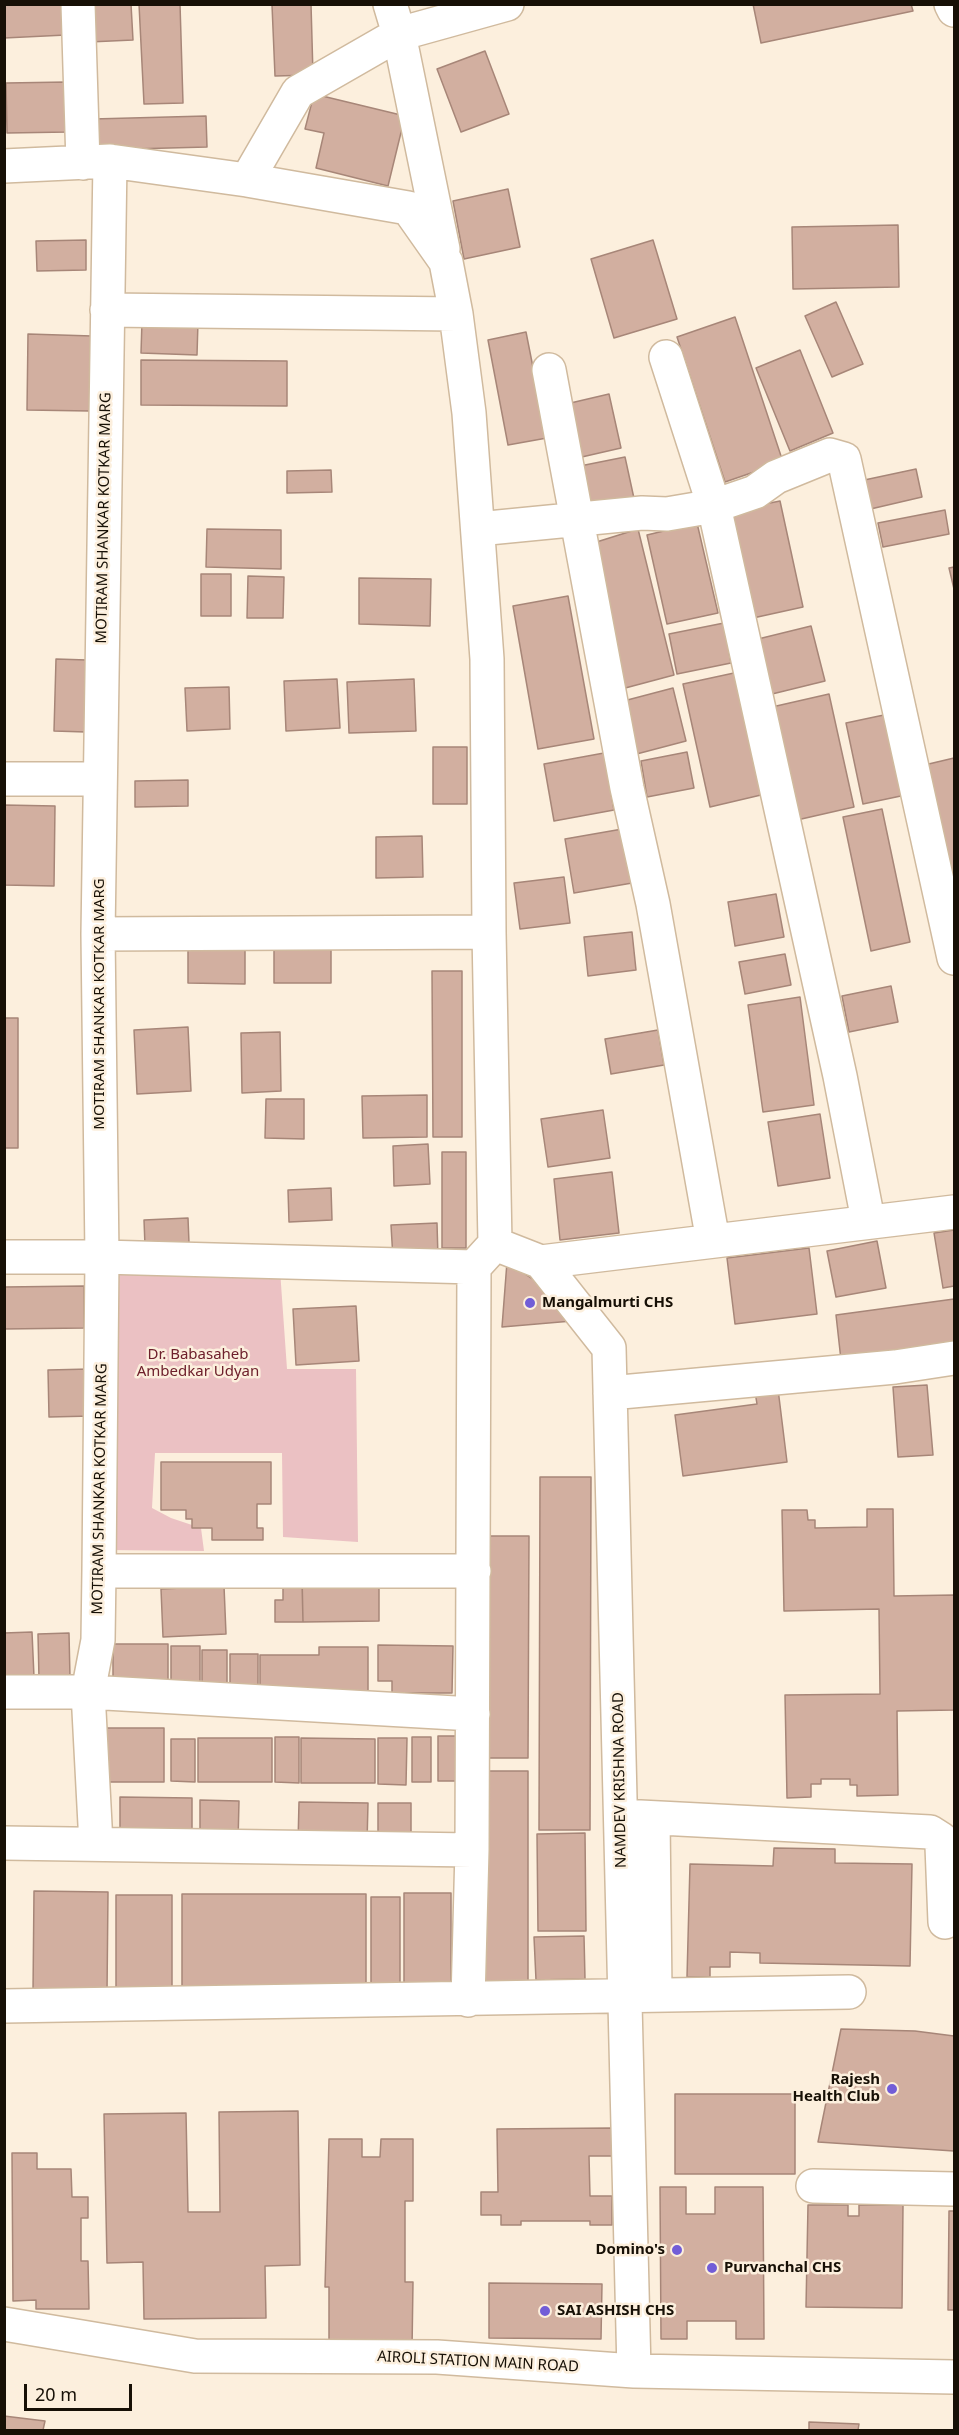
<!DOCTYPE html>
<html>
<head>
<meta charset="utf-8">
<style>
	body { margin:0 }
	#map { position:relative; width:959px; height:2435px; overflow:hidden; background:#fcefdd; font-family:"Noto Sans",sans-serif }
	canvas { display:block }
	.frame { position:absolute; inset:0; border:6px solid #171006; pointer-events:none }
	.scale { position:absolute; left:24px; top:2384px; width:108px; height:27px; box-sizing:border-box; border:3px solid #171006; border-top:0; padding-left:8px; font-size:18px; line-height:21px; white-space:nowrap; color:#171006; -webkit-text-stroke:4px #fcefdd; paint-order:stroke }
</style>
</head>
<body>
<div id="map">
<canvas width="959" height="2435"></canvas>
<div class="frame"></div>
<div class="scale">20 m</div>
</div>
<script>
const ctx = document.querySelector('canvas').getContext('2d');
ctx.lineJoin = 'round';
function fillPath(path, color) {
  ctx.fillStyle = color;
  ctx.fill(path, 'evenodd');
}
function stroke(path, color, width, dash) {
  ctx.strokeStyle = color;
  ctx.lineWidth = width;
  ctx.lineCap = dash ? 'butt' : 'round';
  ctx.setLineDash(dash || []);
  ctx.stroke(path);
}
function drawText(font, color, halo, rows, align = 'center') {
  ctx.font = font + ' "Noto Sans",sans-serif';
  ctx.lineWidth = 5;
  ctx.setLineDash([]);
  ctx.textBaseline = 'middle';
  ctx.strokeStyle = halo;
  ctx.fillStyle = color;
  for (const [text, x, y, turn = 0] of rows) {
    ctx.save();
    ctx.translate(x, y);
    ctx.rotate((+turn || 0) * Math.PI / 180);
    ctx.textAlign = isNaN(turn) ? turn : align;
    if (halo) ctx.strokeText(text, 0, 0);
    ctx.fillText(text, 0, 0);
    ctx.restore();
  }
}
fillPath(new Path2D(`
	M111 1267 280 1270 287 1369H356L358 1542 283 1537 282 1453H155L152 1508 171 1518 201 1528 204 1551 107 1550Z`), '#ebc1c3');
const building = new Path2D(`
	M4 4H65L66 35 4 38Z
	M87 4H131L133 40 89 42Z
	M139 4H180L183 103 144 104Z
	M311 4 313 75 275 76 272 5Z
	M753 4H911L913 11 761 43Z
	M485 51 509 114 461 132 437 69Z
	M67 82 68 132 7 133 6 83Z
	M314 94 405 116 388 186 316 168 324 133 305 129Z
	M206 116 207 147 93 150V119Z
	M508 189 520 247 464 259 453 201Z
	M898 225 899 287 793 289 792 227Z
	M86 240V270L37 271 36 241Z
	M653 240 677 319 614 338 591 259Z
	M836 302 863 364 832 377 805 316Z
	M735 317 783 462 725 482 677 337Z
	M142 321 198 322 197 355 141 353Z
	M526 332 547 438 508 445 488 340Z
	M28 334 92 336 90 411 27 410Z
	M800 350 833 433 790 451 756 368Z
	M141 360 287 361V406L141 405Z
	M609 394 621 448 573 459 562 405Z
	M625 457 635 503 584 514 575 467Z
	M916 469 922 497 862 511 855 482Z
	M331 470 332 492 287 493V471Z
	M780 501 803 607 753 618 730 511Z
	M945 510 949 534 883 547 878 523Z
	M697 523 718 613 667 624 647 535Z
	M207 529 281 530V569L206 567Z
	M638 529 674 675 614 691 587 545Z
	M954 567V589L949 568Z
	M201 574H231V616H201Z
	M248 576 284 577 283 618H247Z
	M359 578 431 579 430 626 359 624Z
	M568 596 594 739 538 749 513 606Z
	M724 623 731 663 677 674 669 634Z
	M811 626 825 681 768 695 754 640Z
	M56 659 87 660 86 732 54 731Z
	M734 673 761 795 710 807 683 684Z
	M337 679 340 728 286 731 284 681Z
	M414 679 416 731 349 733 347 682Z
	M229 687 230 729 187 731 185 688Z
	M673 688 686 741 629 756 616 703Z
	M829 694 854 807 797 820 772 707Z
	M898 712 915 793 863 804 846 723Z
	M433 747H467V804H433Z
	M687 752 694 788 647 797 641 761Z
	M604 753 614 810 554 821 544 764Z
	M954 758V933L916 767Z
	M188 780V806L135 807V781Z
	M4 805 55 806 54 886 4 885Z
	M882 809 910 942 871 951 843 817Z
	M628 828 638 882 574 893 565 839Z
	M422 836 423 877 376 878V837Z
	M564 877 570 923 520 929 514 883Z
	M776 894 784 937 735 946 728 902Z
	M632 932 636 970 588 976 584 937Z
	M188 939 245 940V984L188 983Z
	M274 942H331V983H274Z
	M785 954 791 985 745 994 739 962Z
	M432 971H462V1137H433Z
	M891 986 898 1022 849 1032 842 996Z
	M800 997 814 1105 763 1112 748 1005Z
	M4 1018H18V1148H4Z
	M188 1027 191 1091 137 1094 134 1030Z
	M658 1030 664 1065 611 1074 605 1039Z
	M280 1032 281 1091 242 1093 241 1033Z
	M427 1095V1137L363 1138 362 1096Z
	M266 1099H304V1139L265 1138Z
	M603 1110 610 1158 548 1167 541 1119Z
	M820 1114 830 1178 778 1186 768 1122Z
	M428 1144 430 1184 394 1186 393 1146Z
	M442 1152H466V1248H442Z
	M612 1172 619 1233 560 1240 554 1179Z
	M331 1188 332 1220 289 1222 288 1190Z
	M188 1218 189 1243 145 1246 144 1220Z
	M437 1223 438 1258 393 1259 391 1225Z
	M954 1230V1286L943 1288 934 1233Z
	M877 1241 886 1288 836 1297 827 1251Z
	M809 1248 817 1314 735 1324 727 1258Z
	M507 1262 540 1284 572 1321 502 1327Z
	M84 1286V1328L4 1329V1287Z
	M954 1299V1346L841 1360 836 1315Z
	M356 1306 359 1361 296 1365 293 1309Z
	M90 1369 92 1416 49 1417 48 1370Z
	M927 1385 933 1455 898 1457 893 1387Z
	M778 1389 787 1462 683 1476 675 1415 757 1404 755 1392Z
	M161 1462H271V1504H257V1528H263V1540H212V1528H192V1519H186V1510H161Z
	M540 1477H591L590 1830H539Z
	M867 1509H893L894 1596 954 1595V1710L897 1711 898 1795 857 1796V1785H850V1779H821V1784H811V1797L787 1798 785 1695 880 1694 879 1609 784 1611 782 1510H807L808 1520H815V1528L867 1527Z
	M486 1536H529L528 1758H485Z
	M379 1574V1621L303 1622 302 1575Z
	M283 1582H302L303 1622H275V1600H283Z
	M224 1586 226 1634 163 1637 161 1589Z
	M32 1632 34 1677 4 1678V1633Z
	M69 1633 70 1678 39 1679 38 1634Z
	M113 1644H168V1691H113Z
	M378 1645 453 1646 452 1693H392V1681H378Z
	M171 1646H200V1692H171Z
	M319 1647H368V1694H260V1655H319Z
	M202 1650H227V1690H202Z
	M230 1654H258V1693H230Z
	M101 1728H164V1782H101Z
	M438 1736H457V1781H438Z
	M275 1737H299V1783L275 1782Z
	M412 1737H431V1782H412Z
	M198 1738H272V1782H198Z
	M301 1738 375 1739V1783H301Z
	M378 1738H407L406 1785 378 1784Z
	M171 1739H195V1782L171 1781Z
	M480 1771H528V1988H480Z
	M120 1797 192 1798V1839H120Z
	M200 1800 239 1801 238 1842 200 1841Z
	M299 1802 368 1803 367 1843H298Z
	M378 1803H411V1842H378Z
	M585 1833 586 1931H538L537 1834Z
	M774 1848 835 1849V1863L912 1864 910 1966 760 1963V1953L730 1952V1967H710V1977H687L690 1864 773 1866Z
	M34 1891 108 1892 107 1993 33 1992Z
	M404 1893H451V1991H404Z
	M182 1894H366V1995H182Z
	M116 1895H172V1995H116Z
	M371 1897H400V1987H371Z
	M584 1936 585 1979 536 1980 534 1937Z
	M841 2029 915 2031 954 2036V2151L818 2142Z
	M675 2094H795V2174H675Z
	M298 2111 300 2265 265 2266 266 2318 144 2319 143 2262 107 2263 104 2114 186 2113 188 2212H220L219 2112Z
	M612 2128V2156H589L590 2196H612V2225H590V2221H521V2225H501V2215H481V2192H498L497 2129Z
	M329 2139H362V2157H380L381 2139H413V2201H405V2282H413L412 2350 329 2349V2287H325Z
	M12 2153H37V2169H71L72 2197H88V2218H81V2261H88L89 2309H36V2300L13 2301Z
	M660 2187H686V2214H715V2187H763L764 2339H736V2321H687V2339H661Z
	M808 2205H848V2216H859V2205H903L902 2308 806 2307Z
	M949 2211H954V2310H948Z
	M489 2283 602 2284 601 2339 489 2338Z
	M4 2416 45 2421 43 2430H4Z
	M809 2422 859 2424 858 2430H809Z`);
fillPath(building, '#d2afa0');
stroke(building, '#a78678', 1.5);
const minor = new Path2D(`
	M78 4 83 163
	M390 4 399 34 443 249
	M951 4 954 10
	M4 166 110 161 247 180
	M107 310 456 314
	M666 357 714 506 840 1076 868 1220
	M549 370 627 788 653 904 713 1241
	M478 529 642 513 667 514 714 506 755 492 776 477 830 455 844 459 954 958
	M4 779H100
	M98 934 489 932
	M495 1244 541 1262 609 1348 634 2371
	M4 1257H102L474 1267
	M541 1262 954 1212
	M610 1393 895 1367 954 1358
	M99 1571H474
	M4 1692H88L473 1714
	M621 1816 930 1832 941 1839 942 1846 945 1922
	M653 1818 655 1993
	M4 1843 472 1850
	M96 1844 88 1692 98 1640 99 1571 102 1257 98 934 110 161
	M468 2000 472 1850 474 1267 495 1244 489 932 487 659 469 413 456 314 446 262 408 208 247 180 298 92 399 34 507 4
	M4 2006 849 1992
	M813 2186 954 2189
	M4 2324 195 2356 437 2357 634 2371 954 2377`);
stroke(minor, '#d0ba9e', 36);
stroke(minor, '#fff', 33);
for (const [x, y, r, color] of [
	[530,1303,6,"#725dd7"],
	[892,2089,6,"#725dd7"],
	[677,2250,6,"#725dd7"],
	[712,2268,6,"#725dd7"],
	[545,2311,6,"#725dd7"]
]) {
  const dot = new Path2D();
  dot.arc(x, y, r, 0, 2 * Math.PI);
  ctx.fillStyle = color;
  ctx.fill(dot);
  stroke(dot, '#fcefdd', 2);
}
drawText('15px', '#171006', '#fcefdd', [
	["MOTIRAM SHANKAR KOTKAR MARG",104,518,-89],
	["MOTIRAM SHANKAR KOTKAR MARG",100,1004,-90],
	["MOTIRAM SHANKAR KOTKAR MARG",100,1489,-89],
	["NAMDEV KRISHNA ROAD",620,1780,-91],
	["AIROLI STATION MAIN ROAD",478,2362,3]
]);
drawText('bold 15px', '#171006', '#fcefdd', [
	["Mangalmurti CHS",542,1303],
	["Rajesh",880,2080,"right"],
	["Health Club",880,2097,"right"],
	["Domino's",665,2250,"right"],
	["Purvanchal CHS",724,2268],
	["SAI ASHISH CHS",557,2311]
], 'left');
drawText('15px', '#6e202c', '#fcefdd', [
	["Dr. Babasaheb",198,1355],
	["Ambedkar Udyan",198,1372]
]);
</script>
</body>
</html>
